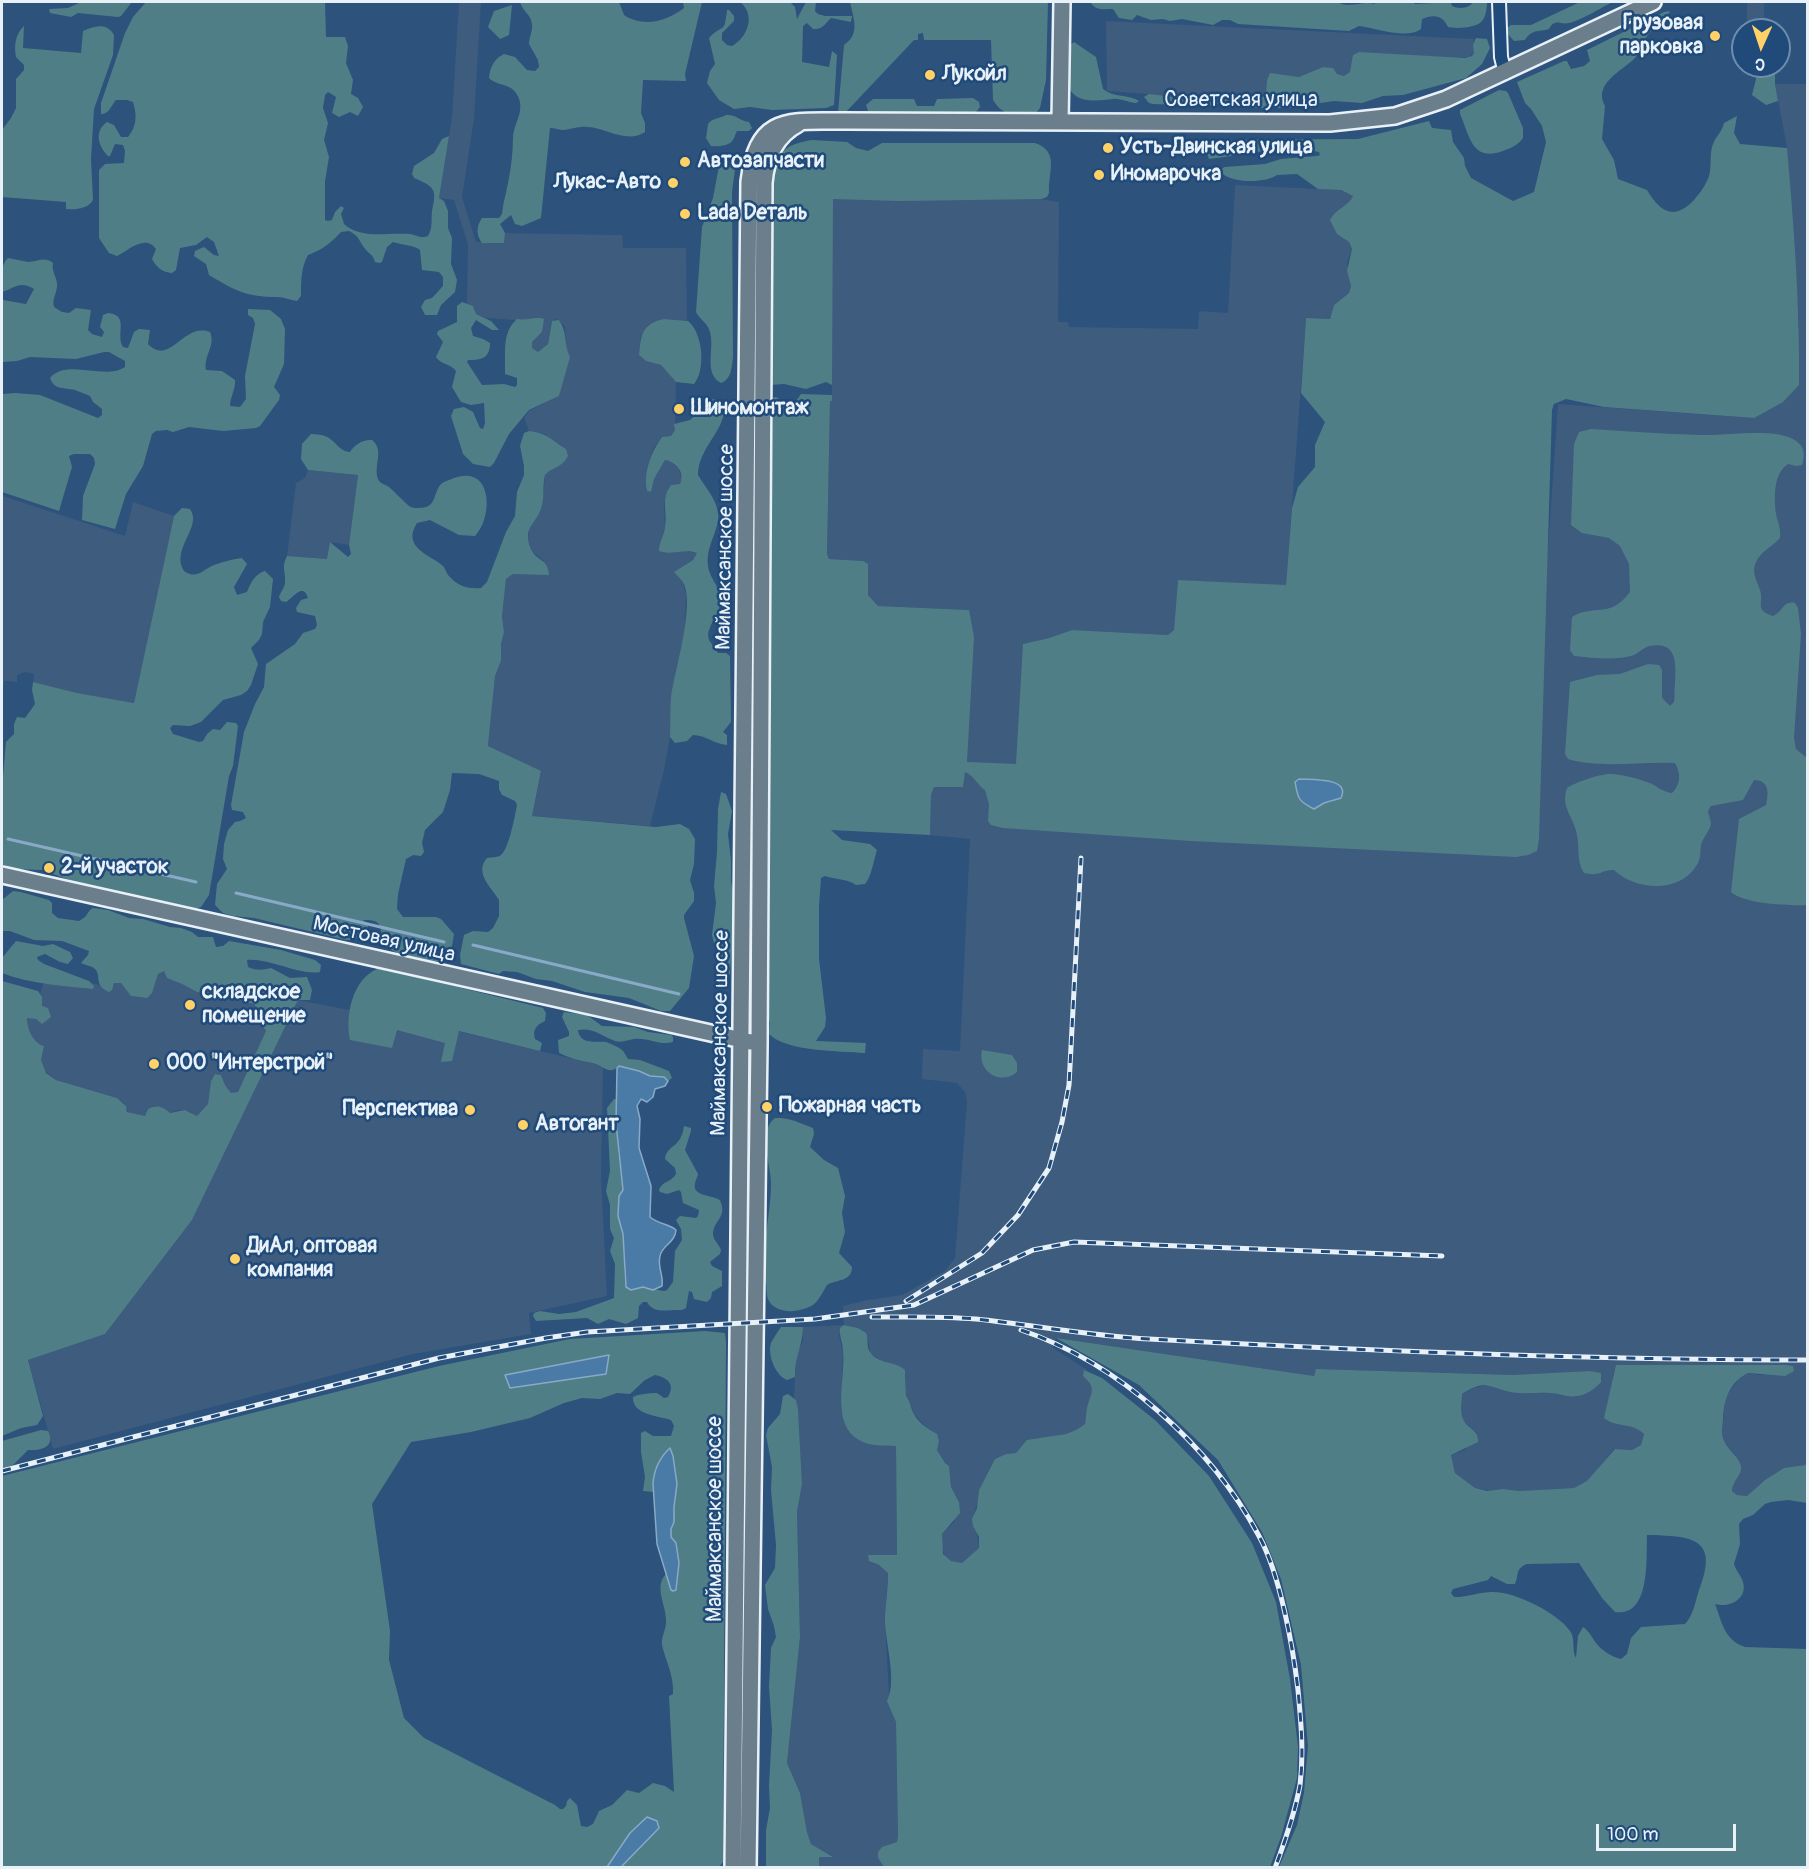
<!DOCTYPE html>
<html>
<head>
<meta charset="utf-8">
<style>
	body { margin:0 }
	#map { position:relative; width:1809px; height:1869px; overflow:hidden; background:#2d527c; font-family:Pangolin,sans-serif }
	canvas { display:block }
	.frame { position:absolute; inset:0; border:3px solid #e8f1f8; pointer-events:none }
	.north { position:absolute; left:1731px; top:18px; width:60px; height:60px; box-sizing:border-box; background:#1f4a7a; border:2px solid #6f8dac; border-radius:50%; rotate:183deg; font-size:16px; font-weight:700; line-height:24px; text-align:center; color:#e8f1f8 }
	.north::after { content:''; display:block; margin:auto; width:21px; height:27px; background:#ffd166; clip-path:polygon(50% 0,100% 100%,50% 72%,0 100%) }
	.scale { position:absolute; left:1596px; top:1824px; width:140px; height:27px; box-sizing:border-box; border:3px solid #e8f1f8; border-top:0; padding-left:8px; font-size:18px; line-height:21px; white-space:nowrap; color:#e8f1f8; -webkit-text-stroke:4px #1f4a7a; paint-order:stroke }
</style>
</head>
<body>
<div id="map">
<canvas width="1809" height="1869"></canvas>
<div class="frame"></div>
<div class="north">С</div>
<div class="scale">100 m</div>
</div>
<script>
const ctx = document.querySelector('canvas').getContext('2d');
ctx.lineJoin = 'round';
function fillPath(path, color) {
  ctx.fillStyle = color;
  ctx.fill(path, 'evenodd');
}
function stroke(path, color, width, dash) {
  ctx.strokeStyle = color;
  ctx.lineWidth = width;
  ctx.lineCap = dash ? 'butt' : 'round';
  ctx.setLineDash(dash || []);
  ctx.stroke(path);
}
function drawText(font, color, halo, rows, align = 'center') {
  ctx.font = font + ' Pangolin,sans-serif';
  ctx.lineWidth = 5;
  ctx.setLineDash([]);
  ctx.textBaseline = 'middle';
  ctx.strokeStyle = halo;
  ctx.fillStyle = color;
  for (const [text, x, y, turn = 0] of rows) {
    ctx.save();
    ctx.translate(x, y);
    ctx.rotate((+turn || 0) * Math.PI / 180);
    ctx.textAlign = isNaN(turn) ? turn : align;
    if (halo) ctx.strokeText(text, 0, 0);
    ctx.fillText(text, 0, 0);
    ctx.restore();
  }
}
fillPath(new Path2D(`
	M459 2H481L474 119 462 197 476 242 504 243 505 233 615 235H622L623 248H686L687 321 664 319 648 325 641 336 639 350V355L646 361 661 365 676 382 675 430 671 436 662 437 654 447 647 468 646 488 647 491 651 492 654 479 665 460 673 462 678 466 682 480 680 484 671 485 668 488 664 504 665 527 663 535 674 553 682 550 697 553 693 560 677 570 679 577 682 579 686 594 685 627 679 664 673 685 672 705 675 709 664 770 650 826 532 816 541 772 488 746 495 676 501 661V644L504 632 502 616 506 579 513 574 544 561 533 552 528 541 529 529 542 507 545 475 566 449 556 444 545 434 529 431 524 418 529 411 559 396 566 349 565 327 559 320 556 319 551 323 548 344 538 352 532 348V342L542 332 528 321 486 318 476 314 474 308 467 304 468 245 454 200 439 198 452 117Z
	M1747 2H1764V17L1771 20 1770 30H1747Z
	M1106 21 1474 39V53L1469 57 1454 58 1359 52 1352 64 1350 72 1344 76 1337 74 1330 68 1323 67 1300 77 1270 74 1267 80 1266 92 1258 99 1219 97 1213 100 1184 94 1174 97H1163L1149 94 1107 91Z
	M1775 84H1807V1462L1805 1465 1784 1468 1765 1480 1747 1496 1737 1495 1732 1491 1734 1480 1738 1476 1736 1456 1725 1443 1722 1434 1725 1397 1739 1379 1748 1373 1760 1375 1794 1371H1614L1612 1389 1627 1425 1635 1427 1644 1433 1641 1445 1632 1450 1614 1449 1588 1481 1574 1488 1519 1491 1503 1489 1492 1491 1475 1488 1455 1473 1451 1455 1465 1450 1476 1432 1464 1422 1462 1417V1394L1474 1388 1487 1385 1507 1391 1552 1393 1564 1396 1597 1386 1602 1378 1589 1371 1513 1375 1316 1369 1314 1376 1056 1338 1053 1348 1089 1371 1084 1370 1093 1391V1397L1090 1401 1085 1424 1076 1430 1066 1434 1027 1441 1016 1453 1006 1454 995 1459 979 1490 978 1502 974 1513 979 1548 962 1563H956L946 1558 942 1549V1534L954 1522 959 1502 951 1487 949 1466 945 1463 937 1450 939 1441 914 1414 909 1400 906 1396V1375L896 1365 880 1360 870 1353 868 1338 858 1328 844 1325 839 1335 843 1352 841 1408 844 1420 849 1431 862 1442 873 1445H896L897 1555H868L873 1563 879 1565 888 1572 885 1620 889 1695 896 1722 898 1836 897 1842 887 1846 878 1858 884 1867H819V1857L832 1856 811 1844 807 1832 800 1793 787 1763 800 1637 797 1512 802 1484 798 1409 794 1397 796 1355 803 1341V1327L844 1325 843 1306 868 1300 902 1295 945 1271 955 1258 967 1101 965 1092 957 1083 922 1079V1072L923 1049 960 1051 970 839 930 835 931 795 934 787H962L967 762 969 610 878 606 868 595 863 561 829 559 827 554 830 400H832V199H1041L1059 202 1058 322H1068L1069 327 1198 329 1199 311 1228 313 1235 185 1340 190 1353 196 1337 234 1349 242 1352 249 1347 263 1351 286 1349 293 1334 305 1330 319 1306 318 1286 586 1178 580 1174 630 1168 635 1072 630 1049 638 1023 644 1543 622 1558 404 1753 418 1799 327 1787 148Z
	M308 470 358 475 349 545 330 542 328 559 287 556 296 483 305 478Z
	M3 496 125 536 133 502 174 516 134 703 76 693 33 682 34 674 25 672 17 675V682L4 681 2 699Z
	M164 970 167 978 182 984 197 992 254 1004 261 1015 262 1025 266 1031 265 1035 238 1092 231 1093 225 1085 221 1075 215 1074 211 1081 208 1104 197 1116 188 1111 178 1110 170 1113 165 1109 154 1106 148 1109 145 1116 129 1113 124 1103 117 1098 56 1080 44 1070 41 1060 44 1046 37 1043 30 1035 26 1022 27 1018H32L39 1021 42 1006 40 994 43 984H57L89 989 94 986 91 983 100 985 106 991 113 987 114 983H122L131 996 143 998 152 992 158 974 160 971Z
	M298 1000 453 1030 603 1066 601 1178 607 1296 529 1313 531 1334 413 1354 53 1449 28 1360 105 1334 192 1220Z`), '#3e5c7e');
fillPath(new Path2D(`
	M81 2H132L121 16 118 17 78 13 71 17 50 13 49 9 68 8Z
	M146 2H325L326 37H345L348 46 346 63 353 80 351 94 358 98 363 107 358 116 350 112 339 117 332 113 336 97 328 92 325 95 323 108 328 123 324 140 329 157 325 181V220L328 221 332 220 335 212 341 206 344 208 341 214 344 224C362 240 388 232 409 234 417 235 420 239 428 236 433 228 431 220 432 211 437 189 435 187 414 178L412 174 414 166 434 153 442 139 449 136 439 198 444 201 448 211V228L452 238 451 264 457 280 455 292 441 305 437 315H425L421 307 425 300 432 298 443 286V277L439 272 422 270 420 250C414 245 401 245 393 242L387 247 382 262 379 263 375 262C373 255 371 255 366 250 359 242 360 236 349 231L341 232C331 243 322 250 308 255 301 267 301 282 301 296L297 301C290 300 284 297 277 297 246 297 236 291 209 275L206 264 194 256 195 251 204 247 214 255 219 256 214 242 207 237 196 245 180 248 176 270 172 273C162 272 157 268 152 259L156 249C145 234 129 250 117 256L109 253 99 238V170L105 164 124 163 125 151 123 145 115 144 110 156H108C98 146 94 131 107 122L114 125 121 137H128C137 126 137 115 133 102L127 100H116C111 106 109 114 101 114V103L125 33 133 17Z
	M520 2H619L624 15C644 28 667 21 684 8L683 2H702L685 74 686 81 643 80 641 113 645 123V132C627 144 606 128 588 127 579 126 573 129 564 130 559 130 555 128 550 128L541 218 522 226 515 224 511 215 500 224 505 233 504 243H482C476 235 476 227 482 218H499L502 214C503 203 506 194 508 183 511 168 513 153 513 137 514 122 527 109 516 93 509 83 497 86 489 78 490 67 494 59 504 54L515 57 527 70 535 71 539 67 538 60 529 44C529 37 533 31 532 24 531 14 522 11 520 2Z
	M740 2H790L795 7 797 19 806 2H816L815 11 818 14 825 16H852L851 22 831 18C825 24 822 30 813 29L807 23 803 26 802 62 829 67 832 51 837 55 834 105 826 108 772 110 750 107 734 109 719 100 707 83 710 71 715 64 709 38C724 22 724 36 727 10H729L734 16V21L722 33V40L727 45 732 46C748 37 756 15 740 2Z
	M850 2H1048L1046 80 1040 108 1034 115C1015 114 1004 118 993 100L991 40H924L923 33 918 34V40H914L845 113H838L844 45C861 34 853 17 850 2Z
	M1090 2H1337C1351 9 1362 0 1375 4L1374 2H1413L1415 4 1451 2 1452 6C1458 9 1469 9 1473 2H1487C1487 7 1486 17 1482 21 1477 28 1456 29 1448 27 1443 15 1433 14 1422 19L1421 29C1406 40 1376 28 1359 26L1349 31 1238 24 1230 20H1222L1213 25 1182 19 1170 21 1163 19 1151 20 1137 15 1132 20 1119 18 1113 9C1103 9 1096 11 1090 2Z
	M1580 2H1613C1602 7 1580 21 1569 23 1560 25 1555 18 1549 29 1538 32 1532 29 1525 40L1514 41 1506 32V29L1511 25H1531Z
	M512 5 509 35 500 39 488 27 494 11Z
	M1670 11C1663 25 1656 25 1648 35 1642 42 1643 50 1634 59 1623 70 1592 84 1605 106L1602 139 1614 160 1618 179 1647 190C1660 212 1674 221 1694 200 1700 193 1706 185 1709 176 1712 166 1709 154 1713 144 1716 136 1722 132 1724 123L1737 116 1734 133 1740 144 1787 148C1794 227 1800 306 1799 385L1783 402 1754 418 1604 407 1566 399 1554 404 1552 410 1539 839 1537 851 1528 855 1516 857 1191 841 1003 828 991 825 988 821 989 804 985 790C977 785 974 775 965 772L963 787H934L931 795 930 835 831 830 842 840 870 844 877 850C874 859 871 878 865 884L856 885C846 878 836 880 825 876L821 878 819 906V959L826 1018 825 1027 816 1041 866 1043 865 1053C840 1051 787 1052 769 1034L770 1023 766 1010 769 812 768 792 770 460 767 450 771 432 769 424 772 398 776 397 786 403 794 404 801 394 832 395V401H830L827 554 829 559 863 561 868 564V595L878 606 969 610 974 637 967 762 1016 764 1023 644 1049 638 1072 630 1168 635 1174 630 1178 580 1286 585 1292 508 1298 487 1315 467V445L1325 422 1301 393 1306 318 1330 319 1334 305 1349 293 1351 286 1347 271 1352 249 1349 242 1337 234 1330 220C1335 209 1349 206 1353 196L1341 190 1318 189 1297 174 1277 175C1267 183 1230 184 1221 172V169L1225 167 1265 164 1281 159 1317 156 1320 155 1319 152C1285 144 1243 155 1209 159L1204 143 1207 140 1358 139 1429 121 1432 128 1451 130 1453 142 1464 158 1465 166 1471 178 1513 201 1534 192 1546 142 1542 126 1531 109 1525 103 1517 82 1564 61H1567L1571 69 1584 66 1590 61 1587 50 1664 12ZM1299 779H1321L1340 786 1332 802 1324 803 1314 809 1301 802 1298 798Z
	M24 26 23 48 81 53 83 31C94 26 107 22 114 35L113 55 94 109 91 159 93 200C88 209 75 210 66 209V202L2 197V130L11 118 16 108V79L24 70V65L16 57C14 46 15 34 24 26Z
	M1476 38 1487 39 1490 48 1482 64 1466 78 1403 95 1383 96 1362 103 1334 101 1287 108H1248L1241 105 1230 108 1219 104 1208 106 1153 104 1149 103 1144 97 1149 94 1174 97 1188 94 1213 100 1224 97 1254 100 1262 98 1266 92 1267 80 1270 73 1299 77 1323 67 1333 68 1337 74 1344 76 1350 72 1353 55 1359 52 1465 58 1472 56 1474 53 1473 45Z
	M1074 42 1096 57 1103 89C1114 98 1128 94 1139 101L1136 103C1129 103 1120 98 1113 99 1095 101 1069 105 1067 78 1066 67 1070 56 1070 45Z
	M1756 66H1775V84L1778 101 1766 105 1752 95 1756 79 1754 67Z
	M1499 90 1506 91 1508 93 1523 128V138C1518 145 1511 148 1503 151 1472 162 1470 137 1460 114V110Z
	M973 98 979 102 980 107 976 112H972L874 113 868 111 866 105 873 99H914L917 106H934L937 99Z
	M726 115C736 114 740 121 749 122L752 128 749 131H737C735 134 735 137 733 140 730 146 716 147 711 146L706 138 708 124C713 117 720 119 726 115Z
	M812 140 847 142 856 148 868 151 882 143H1035C1060 152 1048 171 1049 193L1047 197 1041 199 900 201 833 199 832 385 826 382 806 389 784 384 770 385 771 185C776 156 780 145 812 140Z
	M728 156 733 157 736 162 732 192 733 357C732 367 731 380 721 383 703 373 715 349 710 332 708 323 700 320 696 312L702 227 713 198 719 166Z
	M8 258C15 259 21 261 28 262 38 262 44 256 53 263 51 272 58 278 57 287 56 295 52 299 54 307L62 312 69 313 76 308 91 310 88 330 92 334 102 337 104 332 100 327 103 315 108 313C130 315 115 334 123 347L128 348 134 332 139 329 150 330 148 344C170 367 183 322 210 332 216 346 203 356 206 370L222 371 235 380C236 389 230 397 230 406L240 407 246 399 245 376 255 324 253 318 248 315V309L270 310 281 319 285 329 284 364 274 387 280 395 279 400 260 426 256 428 223 431 189 427 173 432 167 430 156 431 152 434 143 466 126 494 115 529 82 520 83 496 95 464 94 458 90 454H74L69 456 72 467 59 511 2 492V394L15 393 40 395 98 418 102 415V409L93 402 90 396C85 394 80 392 75 390 64 387 55 391 50 378 67 358 104 381 125 367V361L109 352H104L76 359 30 357 17 361 2 362V302L3 300 26 304 34 289C21 280 14 288 2 292 1 281 0 265 8 258Z
	M462 302 473 306 476 314 491 321 499 330H492L476 320 471 328 473 336 483 339 490 343C490 358 482 360 468 360L467 362 482 385 504 384 515 387 517 385V378L505 374C506 354 501 333 517 319 526 321 537 316 544 319L542 332 532 342V348L538 352 548 344 552 321 559 320C568 333 563 342 570 357L559 396 529 410 509 434 494 463 490 467 473 464 463 454 451 416 454 409 464 407 473 412 480 428 483 429 485 423 484 403 471 405 461 402 452 387 456 371C451 364 440 364 436 357L443 342 437 334 438 331 457 322V306Z
	M664 319 688 321C703 333 706 370 694 384L676 382 661 365 646 361 639 355C641 334 642 324 664 319Z
	M713 399 718 400 724 408C725 431 698 448 698 475 705 487 715 497 718 512 721 528 705 546 708 566 710 581 722 586 720 605 718 616 709 624 708 635L709 640 718 653H726L730 656 731 722 723 732 727 735V745C714 744 706 735 693 735L687 741 675 743 670 737C671 720 669 701 673 685 678 662 692 608 685 587 683 580 679 578 674 572L693 560 697 553C683 548 673 556 659 551 659 542 664 536 665 527 668 512 660 499 671 485L680 484C685 473 677 462 665 460L654 479 651 492 647 491C643 473 651 452 662 437L671 436 675 430 674 424 690 420Z
	M1591 429C1627 431 1664 434 1701 435 1725 436 1777 427 1796 441 1805 447 1805 456 1802 465L1796 466 1788 464C1773 474 1774 498 1776 514 1778 523 1781 528 1780 538 1772 547 1761 551 1756 562 1751 573 1757 580 1760 590 1764 603 1754 610 1773 616 1783 612 1783 600 1795 603L1798 608 1801 634 1794 738 1796 749 1807 758V905C1790 906 1744 904 1731 892L1739 819 1766 805C1769 793 1769 780 1754 780L1743 800 1711 806 1708 811C1708 815 1711 819 1711 824 1710 831 1703 837 1701 845 1700 851 1701 857 1698 863 1682 893 1638 892 1614 870 1602 869 1601 877 1584 873 1576 860 1580 849 1577 835 1574 817 1560 807 1567 788 1576 782 1597 775 1608 774 1620 773 1639 779 1650 783 1658 787 1663 792 1672 793 1681 784 1681 773 1675 763 1641 761 1601 769 1568 759L1565 754 1570 682 1597 675 1620 674 1648 664 1659 665 1662 670V698L1670 706 1674 702C1675 696 1674 690 1675 684 1676 665 1678 641 1650 646 1644 647 1640 652 1634 655 1616 661 1593 658 1574 656L1570 650 1572 617C1594 603 1609 620 1630 592L1629 564 1620 546 1609 538 1582 533 1571 525 1574 444 1579 432Z
	M529 431C548 433 551 440 566 449L568 456C561 469 553 466 545 475 542 486 545 498 541 509 535 525 522 528 531 549 537 562 548 558 549 575L513 574 506 579 502 616 504 632 501 644V661L495 676 488 746 541 771 532 816 656 827 680 824 689 829 695 839 694 864 690 880 694 893V901L684 915V918L694 956 689 988 670 1011H661L629 998 585 992 552 981 536 979 517 972 503 971 499 974 461 964 460 955 464 935 473 931 488 932 493 928 499 916V900C491 887 474 873 487 858 491 857 497 858 501 855 509 849 515 815 517 805L515 801 502 795 499 789V781L479 774 452 773 450 790 443 812 425 830 422 843 424 852 421 856 413 855 406 859 398 894 397 909 403 917H436L441 919 454 934 452 946 442 961C425 963 390 956 381 940 382 925 380 919 363 920L368 925 367 933 353 940H346L254 918 233 916 223 913 215 905 217 884 227 869 223 859 224 844 228 830 235 822 240 821 246 818 243 812 232 810 231 805 244 732 255 704 264 687 266 664 295 644 303 633 315 629 317 625 315 616 297 612 296 608 301 600 308 598C303 582 293 598 286 602L281 601 279 597C280 593 285 587 285 582 286 571 281 568 287 556L327 559 330 542 348 557 351 554 349 545 358 475 308 470 301 459 302 444 311 434C338 434 333 450 350 452 354 445 363 439 372 440 385 450 373 466 378 479 380 484 385 484 389 487 396 493 402 500 409 506 413 508 414 508 418 508 438 508 432 494 441 484 445 481 458 476 463 476 494 473 491 521 475 536L459 535 430 520 417 523C401 548 431 555 443 566 446 570 447 575 451 578 459 587 470 589 481 588L487 582 506 532 515 516 517 492 524 475V466L520 446 524 433Z
	M182 508 190 509C203 527 170 549 184 571 197 580 202 570 214 565 222 562 234 559 242 558L247 564 234 587 237 595 247 592C251 582 255 574 265 571L273 579 270 607 263 622 262 634 259 640 251 648 258 664 251 685 247 691 241 695 223 700 201 722 190 726 173 725 170 728 173 734 199 742 203 741 207 734 213 729 220 730 227 722 236 723 238 726 233 766 229 776 209 895 201 907 195 909 75 882 53 874V868L44 866 42 870 13 869 2 864V788L6 742 14 734V724L17 717 25 718 35 704 32 690 33 682 77 693 134 703 174 516Z
	M721 792 726 794 732 811 728 834 731 860V881L735 903 730 974 726 982 723 983 717 980 719 962 712 935 716 903 714 886 717 852 718 809Z
	M13 891 21 892 49 900 52 903V913L58 918 79 921 85 917 90 910 93 908 108 910 129 918 143 919 170 927 181 928 192 932 198 937H213L216 947 223 946 229 941 281 950 315 960 321 965 320 972C300 976 270 958 247 960L248 967C257 971 262 970 271 968L290 978 307 977 312 990 310 1000H298L192 1220 105 1334 28 1360 43 1416 37 1425 21 1428 2 1436V981L38 991 42 997V1006L48 1008 51 1017 42 1024 36 1019 27 1018C27 1029 33 1043 44 1046L41 1060 46 1073 56 1080 117 1098 126 1106 127 1112 145 1116 148 1109C156 1104 164 1107 170 1113L185 1110 197 1116 208 1104 211 1081 215 1074 221 1075 225 1085 231 1093 238 1092 266 1031 262 1025 261 1015 254 1004 197 992 182 984 167 978 164 971 158 974 152 993 147 998 131 996 121 983H114L112 990 109 992C93 985 102 976 95 969 92 966 85 965 81 963L88 955 89 951 62 941 34 940 10 931H2V900Z
	M16 941 43 946 53 944 70 952 73 958 68 964 60 962 45 954 37 957 38 960 44 964 89 981 94 986 93 989C63 986 30 984 2 973V958Z
	M377 969 388 970 543 1008 546 1013 545 1021C537 1025 532 1029 535 1039L542 1043 540 1051 459 1031 452 1061 441 1062 445 1043 397 1030 392 1048 350 1040C345 1016 352 980 377 969Z
	M564 1012 587 1015 602 1026 634 1027 648 1032 671 1035 673 1037V1042C660 1046 648 1037 634 1039 627 1040 623 1043 615 1041 602 1036 593 1027 578 1030 580 1045 596 1041 606 1042 609 1043 621 1048 623 1051 625 1053 626 1056 628 1059L640 1060 669 1071 672 1078 668 1081 664 1077 650 1076 619 1066C608 1076 604 1065 592 1063 580 1061 570 1058 559 1053L558 1040 569 1036V1032L562 1017Z
	M982 1050 1012 1055 1017 1063V1072C1001 1086 977 1072 982 1050Z
	M745 1057H751L749 1314H743Z
	M614 1099H617L618 1151 623 1190 619 1196 618 1216 623 1234 625 1284 630 1290 643 1287 664 1291 667 1290 673 1282 675 1251 682 1240 681 1229 676 1220 680 1216 696 1218 698 1216 699 1210 683 1203 681 1192 679 1190 667 1194 660 1192 659 1190C662 1181 672 1182 676 1174L675 1168 665 1159C667 1144 681 1149 684 1126L691 1128V1131L685 1150 698 1174C698 1177 695 1180 695 1184 692 1196 712 1195 720 1200 727 1217 716 1218 713 1232 712 1239 719 1244 721 1250L720 1254 710 1262 712 1266 722 1271V1286L712 1292 711 1298 707 1302 694 1299 692 1292 689 1291 686 1308 682 1310C669 1309 654 1315 647 1302H643L639 1306 638 1318 626 1324 609 1319 598 1324 587 1318 536 1321 533 1316 534 1313 540 1311 559 1314 576 1312 614 1298 615 1264 610 1251 614 1238 610 1229V1205L606 1191 610 1171 607 1108Z
	M775 1118C789 1117 800 1123 813 1128L814 1134 810 1147 824 1160 838 1168 845 1196 842 1213 845 1232 839 1253 852 1267C852 1282 837 1279 827 1285 817 1302 816 1308 793 1311 785 1312 773 1309 769 1301 766 1296 767 1289 766 1283 760 1250 771 1216 771 1183 771 1164 757 1132 775 1118Z
	M844 1325 858 1328 866 1333C869 1339 866 1347 870 1352 877 1364 896 1361 905 1370L906 1396C910 1401 910 1404 912 1410 916 1421 927 1429 937 1434L939 1441 937 1450 945 1463 949 1466 951 1487 959 1502 960 1513 942 1534 943 1554 951 1561 962 1563 979 1548V1537L973 1526 972 1519 977 1508 979 1490 995 1459 1006 1454 1016 1453 1027 1440 1066 1434 1076 1430 1085 1424C1086 1419 1086 1414 1087 1408 1090 1394 1098 1389 1083 1376L1084 1370 1102 1378 1155 1420 1209 1476 1252 1543 1276 1602 1290 1679 1298 1747 1297 1778 1281 1837 1270 1867H884L878 1858V1852L882 1847 897 1842 898 1836 896 1722 887 1701C898 1680 884 1640 885 1616 886 1601 888 1587 888 1573L879 1565 869 1561 868 1555H897L896 1446C884 1445 870 1447 859 1440 830 1423 846 1378 843 1351 843 1343 839 1336 840 1328Z
	M781 1327H803C803 1345 794 1358 795 1377L787 1380C776 1376 767 1355 771 1343 773 1339 778 1331 781 1327Z
	M705 1331 725 1333 726 1343 723 1862 719 1867H621L646 1842 630 1833 607 1867 2 1868V1476L439 1366 570 1339ZM655 1375C669 1378 675 1385 668 1397L664 1398 657 1393C650 1393 638 1394 633 1397 632 1415 659 1416 671 1420L674 1426 671 1436H653L645 1431 641 1433V1452L645 1477 643 1491 654 1492C652 1478 655 1465 664 1454L673 1456 677 1484 674 1507V1522L671 1529V1537L676 1543 679 1563 676 1590 666 1574C653 1587 667 1606 666 1622 666 1630 661 1637 662 1645 666 1662 674 1675 673 1694L669 1696 674 1792 665 1786 653 1783 639 1793 627 1790 612 1805 599 1811 593 1824 587 1827 581 1826 577 1805 570 1798 567 1801 566 1806 563 1809H560L555 1805 424 1738 404 1718 389 1660 390 1631 372 1504 411 1442 471 1432 530 1418 564 1403 582 1398 600 1399 617 1393 630 1394 645 1380Z
	M1056 1338 1314 1376 1316 1369 1513 1375 1589 1371 1601 1373V1382C1595 1389 1586 1395 1577 1396 1567 1398 1558 1393 1549 1393 1535 1392 1520 1395 1506 1391 1485 1385 1484 1381 1462 1394 1462 1402 1460 1412 1463 1419 1467 1429 1479 1429 1478 1442L1451 1455 1455 1473 1475 1488 1487 1491 1503 1489 1519 1491 1574 1488 1587 1481 1615 1449 1632 1450 1641 1445 1644 1434C1632 1422 1616 1428 1604 1418L1616 1365H1786L1793 1366 1794 1371 1785 1376 1748 1373C1729 1383 1724 1399 1723 1419 1723 1425 1721 1432 1723 1438 1726 1449 1738 1455 1741 1466 1743 1474 1732 1481 1732 1491L1737 1495 1747 1496 1765 1480 1784 1468 1805 1465 1807 1462V1503L1788 1500 1771 1502 1765 1504 1753 1515 1743 1519 1739 1524 1740 1544 1734 1564C1736 1571 1741 1575 1743 1582 1748 1600 1728 1608 1715 1604 1722 1622 1724 1640 1745 1647L1807 1649V1867H1279L1297 1825 1304 1793 1308 1746 1301 1665 1281 1579 1262 1532 1218 1460 1139 1385ZM1647 1535C1691 1536 1720 1537 1699 1590 1695 1602 1694 1614 1685 1624L1641 1627 1631 1638 1627 1654 1621 1659C1612 1657 1601 1650 1596 1643 1591 1636 1590 1632 1583 1627L1578 1636 1576 1658C1571 1649 1576 1639 1570 1631 1558 1613 1514 1591 1492 1592 1481 1592 1470 1596 1459 1597H1454L1451 1593 1453 1589 1488 1580 1491 1576 1507 1584H1515C1519 1576 1515 1568 1527 1564L1579 1563 1602 1598 1615 1612C1651 1617 1646 1559 1647 1535Z
	M788 1394 796 1400 798 1409 802 1484 797 1512 800 1637 787 1763 800 1793 807 1832 811 1844 833 1857H819V1867H766V1830L770 1808 769 1786 772 1730 769 1686 771 1648 776 1637 774 1626 768 1609 765 1585 775 1568 776 1545 771 1490 772 1467 766 1435 768 1428 780 1414 783 1396Z
	M748 1404 744 1867 738 1868 743 1405Z
	M41 1430 48 1431C56 1447 41 1451 28 1450L14 1464 2 1471V1441Z`), '#507e87');
const water = new Path2D(`
	M1299 779C1311 780 1351 777 1341 798L1324 803 1314 809C1298 801 1298 799 1295 782Z
	M619 1066 639 1071 650 1076 664 1077 668 1081 665 1086 655 1089 653 1097 647 1102 641 1099 637 1106 640 1119 639 1148 651 1186 650 1217C658 1224 669 1224 676 1230 675 1243 662 1245 660 1256 657 1267 664 1276 662 1286L653 1290 643 1287 631 1290 626 1287 623 1234 618 1216 619 1196 623 1190 616 1123 617 1068Z
	M609 1355 606 1374 510 1388 505 1375Z
	M670 1448 673 1456 677 1484 674 1507V1522L671 1529V1537L676 1543 679 1563 676 1590 673 1591 671 1590 657 1544 653 1484C654 1469 659 1458 670 1448Z
	M647 1817 657 1821 659 1828 621 1867H607L630 1833Z`);
fillPath(water, '#4a7aa6');
stroke(water, '#89aac7', 1.5);
stroke(new Path2D(`
	M8 839 196 882
	M236 893 444 942
	M473 945 679 994`), '#89aac7', 3);
const minor = new Path2D(`
	M1499 2 1501 57 1505 73`);
const major = new Path2D(`
	M1060 121 1062 2
	M2 875 751 1042
	M733 1868 749 182C757 115 787 121 843 121L1330 123 1395 116 1446 99 1653 2
	M748 1868 759 1044 764 183C766 158 775 136 798 124`);
stroke(minor, '#e8f1f8', 16);
stroke(major, '#e8f1f8', 20);
stroke(minor, '#1f4a7a', 12);
stroke(major, '#6b7e8b', 15);
const rail = new Path2D(`
	M906 1301 982 1253 1018 1215 1049 1168 1062 1122 1069 1085 1081 858
	M872 1317C906 1317 941 1316 976 1319 1033 1325 1091 1336 1149 1339 1368 1351 1588 1360 1808 1360
	M1021 1330C1119 1363 1211 1446 1259 1536 1280 1574 1293 1647 1298 1690 1301 1722 1304 1753 1300 1785 1295 1813 1285 1841 1275 1868
	M2 1471 439 1358 546 1338 587 1332 815 1319 914 1305 1033 1250 1074 1242 1442 1256`);
stroke(rail, '#e8f1f8', 5);
stroke(rail, '#1f4a7a', 3, [9]);
for (const [x, y, r, color] of [
	[1715,36,6,"#ffd166"],
	[930,75,6,"#ffd166"],
	[1108,148,6,"#ffd166"],
	[685,162,6,"#ffd166"],
	[1099,175,6,"#ffd166"],
	[673,183,6,"#ffd166"],
	[685,214,6,"#ffd166"],
	[679,409,6,"#ffd166"],
	[49,868,6,"#ffd166"],
	[190,1005,6,"#ffd166"],
	[154,1064,6,"#ffd166"],
	[767,1107,6,"#ffd166"],
	[470,1110,6,"#ffd166"],
	[523,1125,6,"#ffd166"],
	[235,1259,6,"#ffd166"]
]) {
  const dot = new Path2D();
  dot.arc(x, y, r, 0, 2 * Math.PI);
  ctx.fillStyle = color;
  ctx.fill(dot);
  stroke(dot, '#1f4a7a', 2);
}
drawText('bold 21px', '#e8f1f8', '#1f4a7a', [
	["Грузовая",1703,24,"right"],
	["парковка",1703,48,"right"],
	["Лукойл",942,75],
	["Усть-Двинская улица",1120,148],
	["Автозапчасти",697,162],
	["Иномарочка",1111,175],
	["Лукас-Авто",661,183,"right"],
	["Lada Dеталь",697,214],
	["Шиномонтаж",691,409],
	["2-й участок",61,868],
	["складское",202,993],
	["помещение",202,1017],
	["ООО \"Интерстрой\"",166,1064],
	["Пожарная часть",779,1107],
	["Перспектива",458,1110,"right"],
	["Автогант",535,1125],
	["ДиАл, оптовая",247,1247],
	["компания",247,1271]
], 'left');
drawText('21px', '#e8f1f8', '#1f4a7a', [
	["Советская улица",1241,101],
	["Маймаксанское шоссе",726,547,-89],
	["Мостовая улица",384,940,13],
	["Маймаксанское шоссе",721,1033,-89],
	["Маймаксанское шоссе",716,1519,-90]
]);
</script>
</body>
</html>
